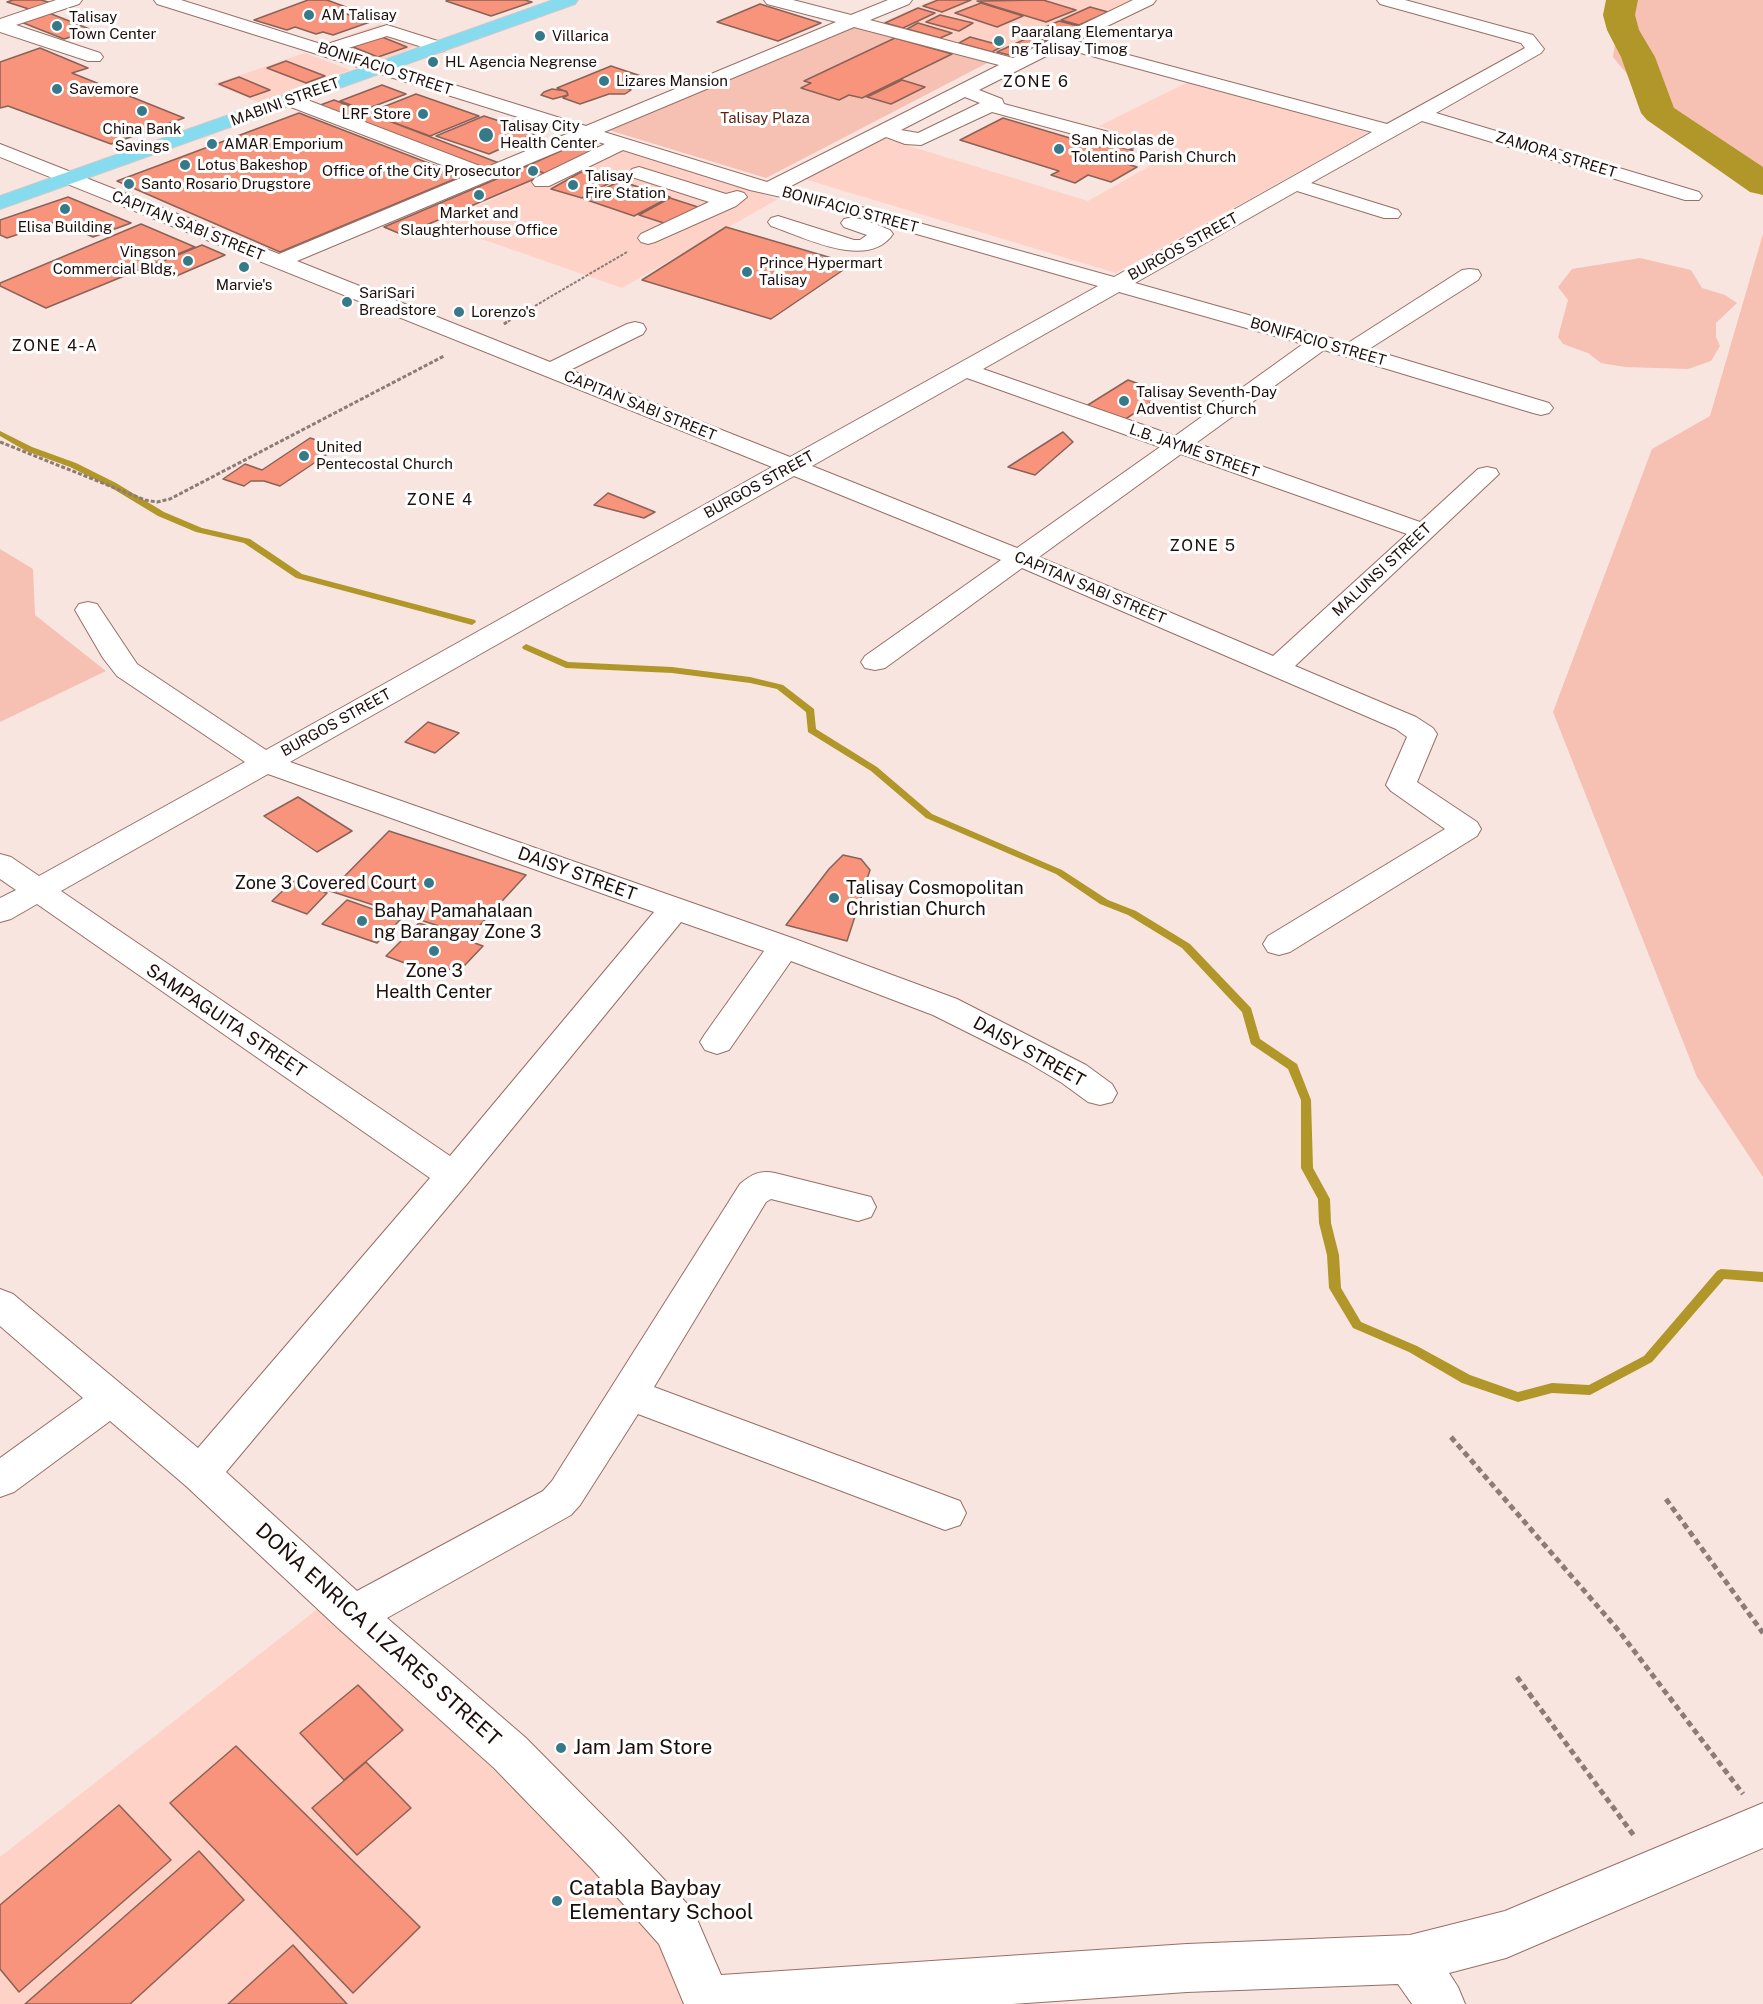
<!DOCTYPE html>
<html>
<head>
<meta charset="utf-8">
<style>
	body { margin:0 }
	canvas { display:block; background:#f8e5e0 }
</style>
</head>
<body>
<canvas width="1763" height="2004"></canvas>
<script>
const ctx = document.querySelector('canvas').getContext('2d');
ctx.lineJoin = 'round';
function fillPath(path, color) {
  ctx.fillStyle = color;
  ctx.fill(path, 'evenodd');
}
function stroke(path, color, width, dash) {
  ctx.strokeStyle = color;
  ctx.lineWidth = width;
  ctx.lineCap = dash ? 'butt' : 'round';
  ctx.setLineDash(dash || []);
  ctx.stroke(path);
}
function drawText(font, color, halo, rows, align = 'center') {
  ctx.font = font + ' "Public Sans",sans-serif';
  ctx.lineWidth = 6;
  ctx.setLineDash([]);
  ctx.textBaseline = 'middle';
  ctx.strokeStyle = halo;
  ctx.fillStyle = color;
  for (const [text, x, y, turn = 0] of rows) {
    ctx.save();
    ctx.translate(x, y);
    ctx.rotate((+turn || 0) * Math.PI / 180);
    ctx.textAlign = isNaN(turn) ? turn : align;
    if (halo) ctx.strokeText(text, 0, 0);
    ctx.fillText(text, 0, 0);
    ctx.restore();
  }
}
fillPath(new Path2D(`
	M933 0H1136L1013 59 880 23Z
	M379 24 430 41 381 60 330 42Z
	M305 53 350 70 260 103 214 84Z
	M1190 81 1368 133 1116 273 801 178 880 137 1088 201 1176 151 1099 126Z
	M607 146 778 199 622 288 439 224Z
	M320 1607 560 1832 683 1970V2004H0V1857Z`), '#fed2c7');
fillPath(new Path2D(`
	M1621 0H1763V184L1659 113 1613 57Z
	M848 24 991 61 766 178 602 128Z
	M1763 234V1177L1697 1077 1553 712 1652 449 1710 416Z
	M1640 258 1691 270 1702 288 1725 295 1737 303 1716 323V337L1720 346 1711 361 1688 369 1625 367 1601 363 1588 353 1563 344 1558 337 1568 300 1558 287 1572 269Z
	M0 549 33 569 35 615 106 671 0 722Z`), '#f6c0b3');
fillPath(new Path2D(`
	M0 431 32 447 76 463 116 483 164 512 202 528 250 539 302 574 475 620 476 622 472 625 296 578 244 543 196 532 158 516 110 487 70 467 26 451 0 436Z
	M526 644 568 662 672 667 750 677 783 685 814 709 816 729 877 767 932 814 1062 870 1108 900 1136 911 1190 944 1251 1008 1260 1039 1297 1064 1311 1100 1313 1168 1330 1199 1331 1223 1339 1255 1341 1288 1361 1322 1417 1346 1470 1375 1518 1392 1552 1383 1589 1385 1644 1356 1717 1271 1721 1269 1763 1272V1282L1724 1279 1652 1362 1590 1395 1552 1393 1518 1402 1462 1383 1409 1352 1353 1328 1329 1288 1327 1255 1319 1223 1318 1199 1301 1168V1100L1288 1069 1251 1044 1242 1012 1182 948 1128 915 1100 904 1056 874 926 818 871 771 808 732 806 712 777 689 750 683 672 673 566 668 523 649 522 647Z`), '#b19629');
fillPath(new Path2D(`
	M1606 0H1638L1635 15 1639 30 1655 57 1674 108 1763 167V195L1750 192 1647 120 1641 113 1621 57 1607 30 1603 15Z`), '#b19629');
const building = new Path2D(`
	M13 0H41L52 3 32 10 7 2Z
	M308 0H327L346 7 338 11 370 22 333 35 323 32 316 34 295 27 287 30 254 20Z
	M449 0H525L532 2 491 16 446 1Z
	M938 0H971L942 12 923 6Z
	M1043 0 1076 10 1046 22 977 1Z
	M981 3 1023 16 997 27 955 13Z
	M760 4 821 23 778 41 717 22Z
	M1090 7 1108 12 1079 25 1061 20Z
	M918 8 935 13 903 28 885 23Z
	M49 13 92 30 64 39 21 22Z
	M940 15 973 23 959 31 926 22Z
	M1059 21 1078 26 1050 39 1030 34Z
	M918 23 952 33 940 38 907 29Z
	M377 35 407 47 378 57 348 45Z
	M1032 36 1048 41 1013 56 997 52Z
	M970 37 1003 46 992 52 959 43Z
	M895 38 952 54 862 98 849 95 839 100 801 88 811 83 804 81Z
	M40 48 88 68 72 73 184 118 111 144 8 106 0 108V62Z
	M286 61 325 76 306 83 267 68Z
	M611 66 644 77 623 86 631 90 625 94H609L580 104 563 98 568 95 567 92 557 88Z
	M239 77 270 90 250 97 219 84Z
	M902 80 925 87 891 104 867 97Z
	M382 85 406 94 364 110 340 101Z
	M552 89 566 91 568 95 553 99 541 95 544 92Z
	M416 94 479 116 430 136 368 113Z
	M334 100 499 163 481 170 315 107Z
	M299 113 462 176 280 252 117 181Z
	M484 116 530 131 536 133 489 154 436 136Z
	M1003 118 1100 147 1108 143 1133 150 1115 160 1137 167 1111 182 1088 175 1075 183 1051 175 1059 171 960 140Z
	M583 141 601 148 546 174 527 166Z
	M527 166 546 174 403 235 384 227Z
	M581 172 613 181 582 198 551 189Z
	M620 181 670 197 634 216 584 199Z
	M68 197 131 223 93 237 58 221 7 238 0 235V220Z
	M670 198 701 208 670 225 639 215Z
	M141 224 195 247 46 308 0 286V283Z
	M726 227 852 264 771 319 642 280Z
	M202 245 225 255 174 277 151 266Z
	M1128 380 1165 393 1121 422 1083 408Z
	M1063 432 1073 442 1035 475 1008 467Z
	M310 438 338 447 280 486 264 481H251L244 486 223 479 245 464 262 470Z
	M608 493 655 512 644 518 594 505Z
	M428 722 459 733 435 753 405 742Z
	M298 797 352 831 317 852 264 816Z
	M389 831 526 875 470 936 330 891Z
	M843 855 861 859 870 870 847 941 786 925 829 869Z
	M293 881 327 893 307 914 272 901Z
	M347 900 401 919 377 943 322 924Z
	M419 923 483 946 465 965 456 962 442 977 386 956Z
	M358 1685 403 1730 344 1780 300 1733Z
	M236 1746 420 1927 353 1993 170 1803Z
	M366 1762 411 1808 357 1855 312 1808Z
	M119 1805 171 1860 19 1992 0 1969V1905Z
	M199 1851 244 1900 130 2004H25Z
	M293 1945 347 2004H228Z`);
fillPath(building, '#f8947b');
stroke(building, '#8a6257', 1.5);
const minor = new Path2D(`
	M56 0H82L79 4 16 25 100 53 103 57 100 61H88L0 32V19Z
	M154 0H181L324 45 387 25 444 43 447 47 444 51 438 52 387 36 342 50 586 126 836 22 767 4 764 0H793L851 15 888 0H912L909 4 870 20 1013 58 1133 0H1156L1153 4 1076 41 1387 124 1525 48 1521 43 1380 4 1377 0H1405L1533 35 1544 49 1541 53 1436 113 1699 192 1702 196 1699 200H1685L1422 121 1311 183 1398 210 1401 214 1398 218H1384L1297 191 1135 283 1348 343 1462 270 1470 269 1478 270 1481 275 1478 280 1369 349 1549 403 1553 408 1549 413 1541 415 1533 413 1324 350 1196 443 1420 522 1478 469 1487 467 1496 469 1499 474 1295 666 1416 717 1433 728 1437 734 1417 782 1477 822 1481 829 1477 836 1290 952 1279 955 1268 952 1263 944 1268 936 1445 829 1391 791 1386 785 1407 737 1396 729 1022 568 885 668 875 670 865 668 861 662 865 656 1001 560 794 476 290 762 795 939 957 999 1086 1065 1112 1084 1117 1093 1112 1102 1100 1105 1088 1102 1062 1083 1027 1062 933 1015 791 961 729 1050 717 1054 705 1050 700 1042 705 1034 764 951 681 922 466 1185 226 1472 357 1591 543 1491 552 1481 740 1184C752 1174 760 1170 775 1173L871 1197 876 1207 871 1217 858 1221 771 1199 766 1202 654 1387 960 1501 966 1513 960 1525 945 1530 638 1414 580 1505 571 1515 387 1618 526 1738 624 1837 693 1910 721 1975 1187 1944 1410 1935 1505 1911 1763 1803V1848L1506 1958 1449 1973 1458 1987 1465 2004H1412L1398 1984 1187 1992 1012 2004H684L659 1944 592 1869 494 1768 338 1628 186 1486 110 1421 14 1492 0 1497V1458L83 1398 0 1326V1289L13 1294 198 1448 430 1178 37 904 11 919 0 922V898L16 890 0 879V854L11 857 39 876 245 762 117 676 103 658 75 610 79 604 88 602 97 604 137 664 266 750 772 467 0 157V144L279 254 468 175 283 104 281 100 283 96H297L485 168 569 133 157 4ZM854 27 999 65 767 182 604 132ZM1062 48 1372 132 1114 277 789 187 886 137 905 144 921 145 992 112 1128 149 1135 147 1138 143 1135 139 1004 104 1002 99 979 90ZM965 97 980 103 918 133 901 130ZM588 139 605 144 535 178 532 182 535 186H549L623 150 750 190 812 204 1098 286 790 457 570 370 643 334 646 329 643 324 635 322 627 324 550 362 297 261ZM1119 292 1303 344 1175 436 983 369ZM967 378 1160 447 1017 548 812 466ZM1181 454 1407 534 1273 656 1039 557ZM268 774 654 912 450 1156 61 891Z
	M639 167 726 194 737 191 744 193 747 197 736 206 655 242 648 244 641 242 638 238 641 234 709 202 632 177 629 173 632 169Z
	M778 216 854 240H860L867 235 844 227 841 223 844 219C859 215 876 225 890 230L893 234C868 271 804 237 771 226L768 222 771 218Z`);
const major = new Path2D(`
	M553 0H578L575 4 0 209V196Z`);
stroke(minor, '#986f65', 2);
stroke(major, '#cdcac9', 2);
stroke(new Path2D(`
	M504 324 627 252`), '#8c7b76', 2, [3, 1.5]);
stroke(new Path2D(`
	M504 324 507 322
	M0 442 145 500 157 502 170 499 444 356`), '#8c7b76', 3, [4, 2]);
stroke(new Path2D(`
	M1451 1437 1619 1631 1743 1794
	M1666 1499 1763 1633
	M1517 1677 1635 1837`), '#8c7b76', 5, [6, 4]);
fillPath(minor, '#fff');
fillPath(major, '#86dcee');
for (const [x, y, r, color] of [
	[309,15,6,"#367a89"],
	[57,26,6,"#367a89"],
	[540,36,6,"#367a89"],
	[999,41,6,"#367a89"],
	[433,62,6,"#367a89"],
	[604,81,6,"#367a89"],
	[57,89,6,"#367a89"],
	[142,111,6,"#367a89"],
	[423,114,6,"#367a89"],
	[486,135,8,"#367a89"],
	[212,144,6,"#367a89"],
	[1059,149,6,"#367a89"],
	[185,165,6,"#367a89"],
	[533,171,6,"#367a89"],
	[129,184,6,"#367a89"],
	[573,185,6,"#367a89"],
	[479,195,6,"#367a89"],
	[65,209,6,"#367a89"],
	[188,261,6,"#367a89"],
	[244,267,6,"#367a89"],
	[747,272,6,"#367a89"],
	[347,302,6,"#367a89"],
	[459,312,6,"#367a89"],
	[1124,401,6,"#367a89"],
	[304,456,6,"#367a89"],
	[429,883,6,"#367a89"],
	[834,898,6,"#367a89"],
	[362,921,6,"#367a89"],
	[434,951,6,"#367a89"],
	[561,1748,6,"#367a89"],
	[557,1901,6,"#367a89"]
]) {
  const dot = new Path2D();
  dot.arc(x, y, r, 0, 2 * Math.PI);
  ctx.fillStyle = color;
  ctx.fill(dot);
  stroke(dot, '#fff', 2);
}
drawText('15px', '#1d0e0a', '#fff', [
	["AM Talisay",321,15],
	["Talisay",69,17],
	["Town Center",69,34],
	["Paaralang Elementarya",1011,32],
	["ng Talisay Timog",1011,49],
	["Villarica",552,36],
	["HL Agencia Negrense",445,62],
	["Lizares Mansion",616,81],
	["Savemore",69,89],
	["LRF Store",411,114,"right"],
	["Talisay City",500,126],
	["Health Center",500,143],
	["China Bank",142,129,"center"],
	["Savings",142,146,"center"],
	["San Nicolas de",1071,140],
	["Tolentino Parish Church",1071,157],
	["AMAR Emporium",224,144],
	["Lotus Bakeshop",197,165],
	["Office of the City Prosecutor",521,171,"right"],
	["Talisay",585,176],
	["Fire Station",585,193],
	["Santo Rosario Drugstore",141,184],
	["Market and",479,213,"center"],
	["Slaughterhouse Office",479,230,"center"],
	["Elisa Building",65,227,"center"],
	["Vingson",176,252,"right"],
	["Commercial Bldg,",176,269,"right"],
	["Prince Hypermart",759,263],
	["Talisay",759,280],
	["Marvie's",244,285,"center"],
	["SariSari",359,293],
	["Breadstore",359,310],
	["Lorenzo's",471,312],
	["Talisay Seventh-Day",1136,392],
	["Adventist Church",1136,409],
	["United",316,447],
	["Pentecostal Church",316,464]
], 'left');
drawText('15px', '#1d0e0a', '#fff', [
	["BONIFACIO STREET",385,69,18],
	["MABINI STREET",285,102,-20],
	["ZAMORA STREET",1556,155,17],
	["BONIFACIO STREET",850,210,15],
	["CAPITAN SABI STREET",188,226,22],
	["BURGOS STREET",1183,247,-29],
	["BONIFACIO STREET",1318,342,16],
	["CAPITAN SABI STREET",640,406,22],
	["L.B. JAYME STREET",1194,451,19],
	["BURGOS STREET",759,485,-29],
	["MALUNSI STREET",1382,570,-43],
	["CAPITAN SABI STREET",1090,588,23],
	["BURGOS STREET",336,723,-29]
]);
drawText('15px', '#5c1f10', '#fff', [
	["Talisay Plaza",765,118]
]);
ctx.letterSpacing = '1.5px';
drawText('16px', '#1d0e0a', '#fff', [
	["ZONE 6",1036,82],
	["ZONE 4-A",55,346],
	["ZONE 4",440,500],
	["ZONE 5",1203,546]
]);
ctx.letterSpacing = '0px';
drawText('18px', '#1d0e0a', '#fff', [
	["DAISY STREET",577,874,20],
	["SAMPAGUITA STREET",226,1021,34],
	["DAISY STREET",1029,1052,29]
]);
drawText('18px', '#1d0e0a', '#fff', [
	["Zone 3 Covered Court",417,883,"right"],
	["Talisay Cosmopolitan",846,888],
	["Christian Church",846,909],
	["Bahay Pamahalaan",374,911],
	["ng Barangay Zone 3",374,932],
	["Zone 3",434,971,"center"],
	["Health Center",434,992,"center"]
], 'left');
drawText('21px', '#1d0e0a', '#fff', [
	["DOÑA ENRICA LIZARES STREET",378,1635,42]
]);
drawText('21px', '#1d0e0a', '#fff', [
	["Jam Jam Store",573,1748],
	["Catabla Baybay",569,1889],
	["Elementary School",569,1913]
], 'left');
</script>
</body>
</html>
